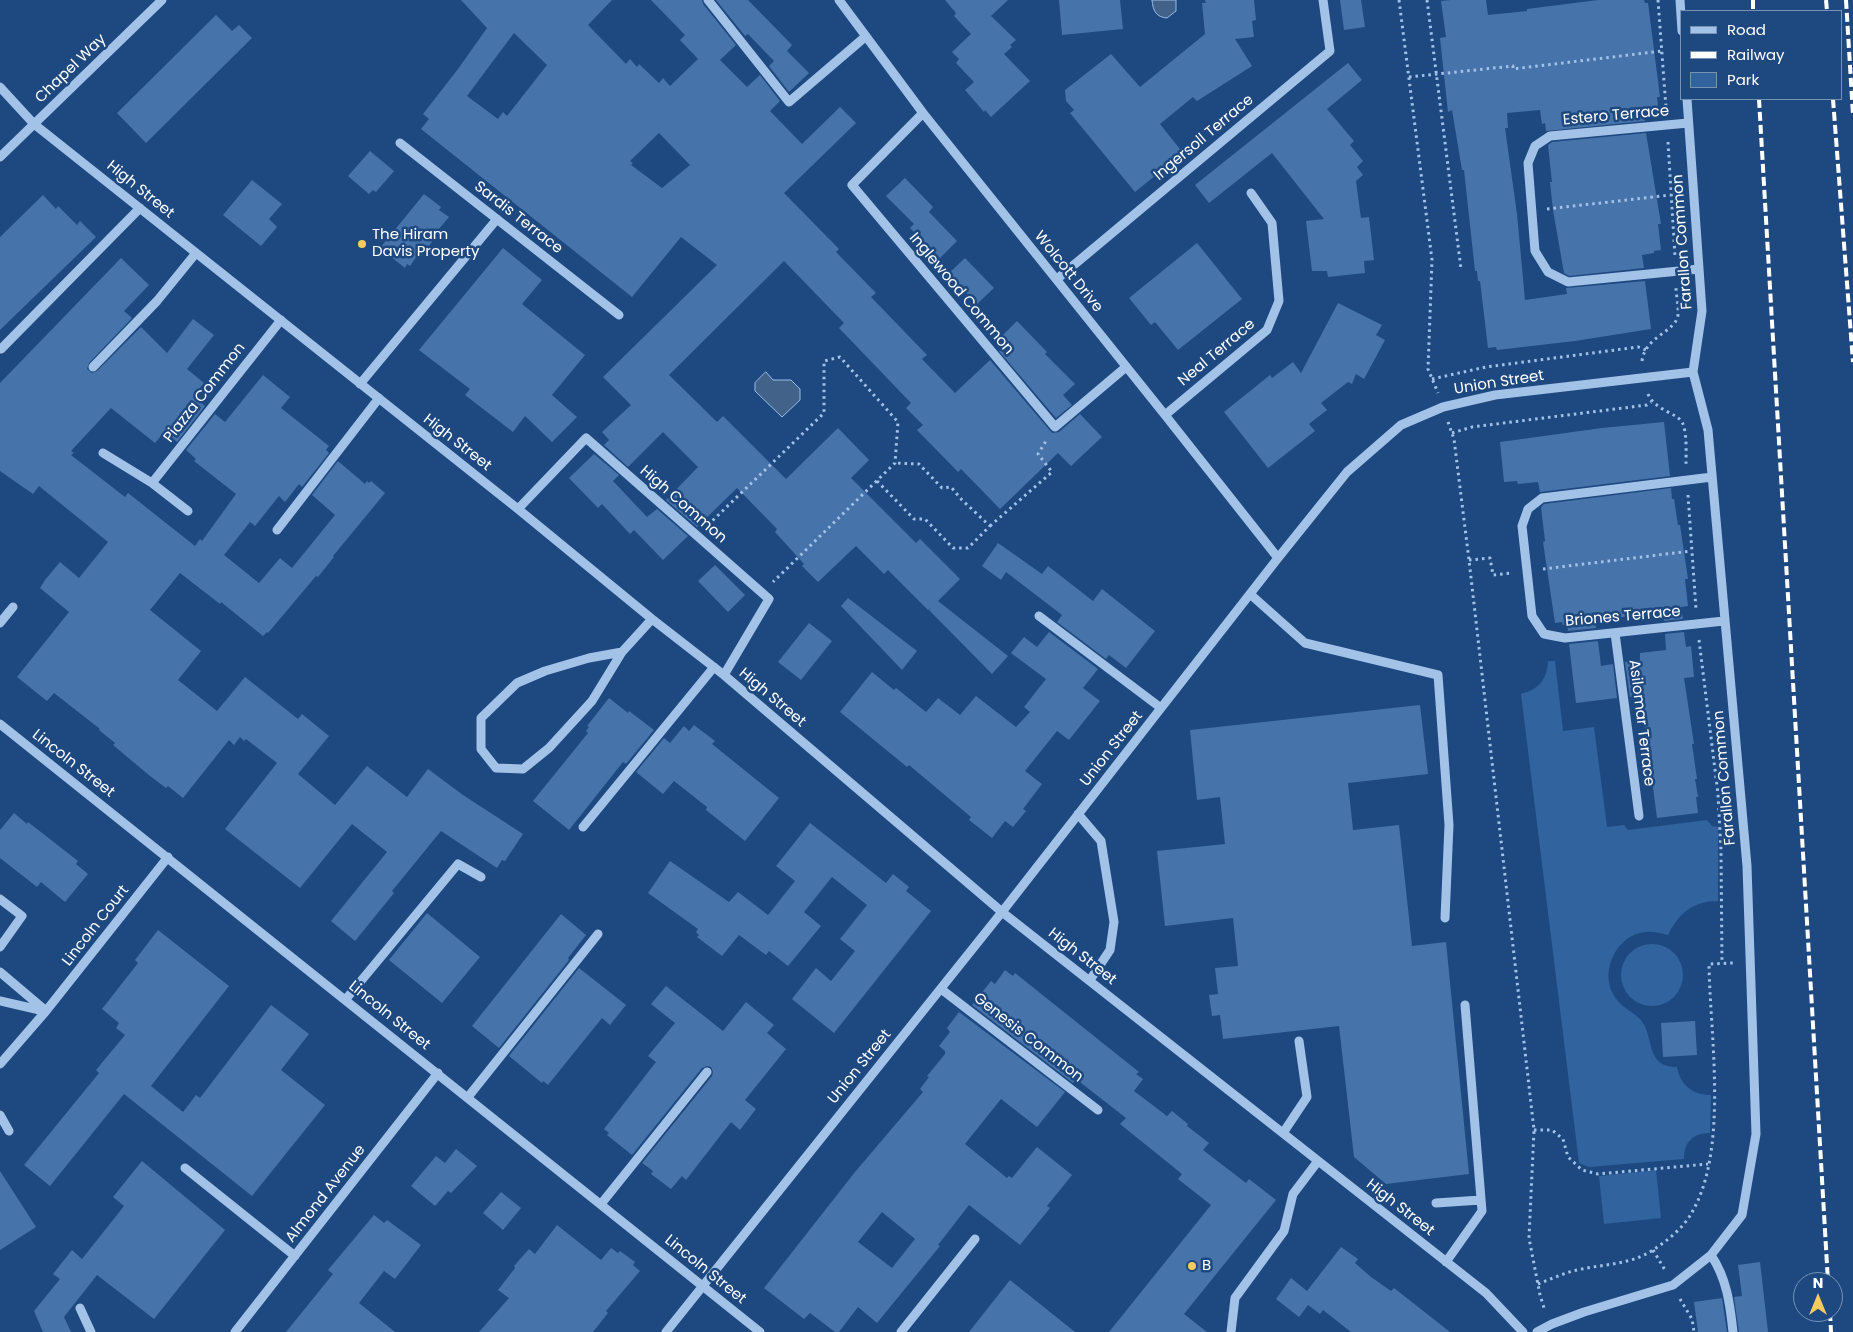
<!DOCTYPE html>
<html>
<head>
<meta charset="utf-8">
<style>
	body { margin:0 }
	#map { position:relative; width:1853px; height:1332px; overflow:hidden; background:#1e4980; font-family:Poppins,sans-serif }
	canvas { display:block }
	.legend { position:absolute; left:1680px; top:10px; width:162px; height:90px; box-sizing:border-box; background:#1e4980; border:1px solid #7892b3; margin:0; padding:6px 9px; list-style:none; font-size:15px; color:#fff }
	.legend li { display:flex; align-items:center; gap:10px; height:25px }
	.legend b { width:25px; border:1px solid #7892b3 }
	.north { position:absolute; left:1793px; top:1272px; width:50px; height:50px; box-sizing:border-box; background:#1e4980; border:1px solid #7892b3; border-radius:50%; rotate:0deg; font-size:14px; font-weight:700; line-height:20px; text-align:center; color:#fff }
	.north::after { content:''; display:block; margin:auto; width:18px; height:22px; background:#f8cb60; clip-path:polygon(50% 0,100% 100%,50% 72%,0 100%) }
</style>
</head>
<body>
<div id="map">
<canvas width="1853" height="1332"></canvas>
<ul class="legend">
<li><b style="height:6px;background:#a2c2e8"></b>Road</li>
<li><b style="height:6px;background:#fff"></b>Railway</li>
<li><b style="height:14px;background:#31639e"></b>Park</li>
</ul>
<div class="north">N</div>
</div>
<script>
const ctx = document.querySelector('canvas').getContext('2d');
ctx.lineJoin = 'round';
function fillPath(path, color) {
  ctx.fillStyle = color;
  ctx.fill(path, 'evenodd');
}
function stroke(path, color, width, dash) {
  ctx.strokeStyle = color;
  ctx.lineWidth = width;
  ctx.lineCap = dash ? 'butt' : 'round';
  ctx.setLineDash(dash || []);
  ctx.stroke(path);
}
function drawText(font, color, halo, rows, align = 'center') {
  ctx.font = font + ' Poppins,sans-serif';
  ctx.lineWidth = 5;
  ctx.setLineDash([]);
  ctx.textBaseline = 'middle';
  ctx.strokeStyle = halo;
  ctx.fillStyle = color;
  for (const [text, x, y, turn = 0] of rows) {
    ctx.save();
    ctx.translate(x, y);
    ctx.rotate((+turn || 0) * Math.PI / 180);
    ctx.textAlign = isNaN(turn) ? turn : align;
    if (halo) ctx.strokeText(text, 0, 0);
    ctx.fillText(text, 0, 0);
    ctx.restore();
  }
}
fillPath(new Path2D(`
	M1548 661H1555L1563 731 1594 727 1607 827 1624 825 1628 830 1707 820 1712 826 1718 827V901C1693 901 1679 913 1668 935 1660 933 1652 931 1645 932 1617 935 1600 970 1613 994 1622 1010 1635 1011 1643 1023 1654 1040 1646 1067 1677 1067 1680 1085 1693 1095 1711 1095L1710 1133C1693 1133 1684 1142 1684 1159L1589 1167 1579 1163 1521 694C1539 689 1547 680 1548 661Z
	M1621 975a31 31 0 1 1 62 0a31 31 0 1 1-62 0Z
	M1656 1170 1661 1218 1604 1224 1599 1176Z`), '#31639e');
const water = new Path2D(`
	M1152 0H1176V11L1167 18C1156 17 1153 11 1152 0Z
	M766 372 773 380H791L800 389V400L782 417 755 391V383Z`);
fillPath(water, '#42628a');
stroke(water, '#95bdea', 1);
fillPath(new Path2D(`
	M461 0H612L588 25 626 64 630 59 637 67 639 64 659 83 663 78 670 86 698 59 680 40 685 35 651 0H702L703 4 736 45 720 60 747 87 760 75 780 101 770 111 802 144 840 107 856 123 784 193 839 249 836 252 876 293 871 297 927 355 922 359 955 393 990 360 1052 433 1059 432 1080 414 1102 437 1071 466 1058 453 1000 509 961 469 958 472 917 430 923 425 906 408 911 403 839 328 844 323 784 261 669 375 717 422 723 416 786 479 838 428 869 460 851 478 916 543 920 539 960 579 938 601 1008 656 992 674 929 610 932 607 928 610 888 570 884 574 856 546 818 582 802 566 804 564 775 532 777 529 737 488 697 527 666 500 698 467 663 432 628 467 604 445 609 440 602 432 631 405 603 377 717 265 681 237 632 297 421 129 429 119 423 114 458 69 487 28ZM514 33 547 65 507 116 503 112 498 119 467 96ZM659 133 690 165 662 188 631 165 633 163 630 161Z
	M716 0H748L792 45 787 51 809 73 789 92 769 66 774 61 748 34 745 36Z
	M945 0H1008L991 16 1016 40 1010 45 1012 47 1004 54 1030 81 991 117 985 110 984 112 965 90 974 82 956 63 959 59 952 52 971 34 954 16 956 13Z
	M1059 0H1120L1123 29 1062 35Z
	M1205 0H1254L1256 20 1252 21 1254 37 1235 39 1252 66 1197 101 1193 97 1160 124 1183 153 1135 192 1070 113 1074 110 1066 101 1065 90 1111 54 1140 87 1205 34 1202 3H1206Z
	M1340 0H1361L1365 27 1344 30Z
	M1451 0H1486L1488 15 1527 11V9L1598 0H1644L1645 3H1648L1660 97H1657L1658 106 1643 109 1645 121 1546 131 1545 123 1542 124 1540 110 1507 113 1508 128H1505L1517 214 1525 300 1567 294 1566 288 1645 281 1651 329 1575 341 1497 350 1496 347 1488 348 1480 281H1478L1477 271H1475L1464 170H1462L1452 110 1448 112 1440 38 1446 37 1441 1Z
	M216 15 232 31 239 25 252 38 146 143 117 113Z
	M1348 63 1362 80 1327 109 1354 141 1350 145 1363 161 1357 167 1363 175 1356 181 1361 218 1369 217 1374 260 1364 261 1365 273 1328 277 1327 271H1312L1306 221 1324 219 1272 153 1209 203 1195 185Z
	M1646 133 1661 224H1658L1661 250 1654 251V253L1642 255 1644 268 1569 276 1564 273 1553 210 1550 182H1552L1548 145 1552 142Z
	M370 151 394 171 376 192 373 190 369 194 348 176Z
	M905 178 933 207 929 212 957 241 940 258 910 228 914 224 886 196Z
	M252 180 282 204 269 219 277 227 261 246 223 215Z
	M424 194 441 207 439 210 449 217 433 236 435 238 420 258 417 256 410 266 407 264 405 268 380 248Z
	M43 195 56 209 58 206 77 225 80 221 96 237 0 330V237Z
	M1197 243 1242 299 1178 350 1155 322 1151 325 1129 298Z
	M503 248 542 280 522 304 585 355 552 395 577 417 552 442 525 416 513 432 465 395 470 389 419 350Z
	M121 258 149 285 124 311 132 318 89 363 87 369 92 373 97 371 141 327 167 353 193 319 214 335 187 369 204 383 193 396 205 406 177 442 165 431 155 443 111 408 71 451 74 453 71 455 125 497 128 493 195 546 200 539 202 541 236 494 194 461 196 459 186 450 215 414 225 422 263 375 290 397 281 408 329 446 326 450 329 453 302 487 299 484 285 502 279 496 255 526 250 522 224 555 259 583 280 558 292 568 335 515 312 495 338 461 365 484 367 481 369 483 371 481 385 493 333 556 334 557 318 577 316 576 268 633 267 632 263 636 221 602 220 604 180 573 150 610 201 651 178 680 217 711 245 677 298 719 302 714 329 736 298 774 335 805 367 766 407 797 428 769 463 795 523 834 505 861 502 860 497 868 441 831 392 891 394 893 355 941 331 921 387 852 352 824 300 888 225 829 277 763 246 739 244 741 240 737 234 745 229 740 183 798 168 786 166 788 150 776 113 745 115 743 99 730 100 729 54 693 47 701 17 677 69 612 40 588 45 580 60 562 79 578 108 542 39 486 33 494 0 471V383Z
	M965 258 994 288 977 304 948 274Z
	M1338 303 1382 325 1376 335 1385 340 1364 379 1356 374 1352 384 1348 382 1321 403 1327 410 1309 424 1315 431 1268 468 1224 412 1270 375 1272 378 1293 362 1301 373Z
	M1017 321 1047 352 1045 354 1075 384 1063 395 1072 405 1056 418 999 351 1006 344 1000 338Z
	M1664 422 1670 476 1540 492 1538 482 1518 484 1517 481 1504 482 1500 442 1602 428Z
	M594 454 619 475 613 481 647 517 657 509 688 536 663 560 634 530 630 534 602 504 598 508 569 478Z
	M1671 488 1672 499H1674L1678 525H1680L1688 579H1685L1688 606 1681 607 1683 619 1664 621 1663 613 1641 615 1595 620 1596 628 1568 631 1567 624 1563 625 1562 622 1555 623 1543 542 1545 541 1541 507 1544 504Z
	M998 543 1042 574 1048 566 1093 601 1102 589 1155 631 1126 668 1109 655 1106 659 1057 622 1062 615 1006 572 1001 580 982 566Z
	M715 565 745 595 728 612 698 581Z
	M848 598 917 651 902 670 841 606Z
	M809 623 832 641 801 680 778 662Z
	M1049 632 1098 669 1083 688 1100 701 1069 740 1057 731 1025 771 1042 784 1023 809 1026 811 1013 827 1005 821 992 838 969 820 971 817 909 765 907 767 840 712 872 672 894 690 896 688 926 712 938 698 960 715 976 696 1016 727 1030 712 1024 707 1046 679 1011 653 1024 637 1037 647Z
	M1684 632 1686 647 1691 646 1694 677 1684 678 1694 744H1692L1697 779H1695L1698 797H1696L1698 813 1657 818 1641 696 1630 697 1625 662 1640 660V653L1666 650 1665 634Z
	M1598 641 1601 666 1613 664 1617 698 1576 703 1569 644Z
	M609 698 628 713 629 711 654 730 626 764 623 762 569 830 533 801 588 733 586 731 589 727 587 726Z
	M1420 705 1428 774 1348 783 1353 830 1399 825 1412 946 1446 942 1469 1174 1386 1184 1354 1157 1339 1026 1223 1039 1220 1015 1212 1016 1209 995 1218 994 1215 968 1238 966 1233 918 1165 926 1157 851 1225 844 1220 797 1197 800 1190 730Z
	M694 725 715 741 712 744 779 798 745 841 706 810 707 807 674 781 663 794 636 772 664 738 670 743 684 726 689 731Z
	M14 813 27 824 28 822 78 861 76 864 88 874 65 902 41 882 37 887 0 858V830Z
	M810 823 886 883 893 874 909 887 906 891 931 911 834 1033 792 999 816 968 831 981 855 951 840 939 867 905 832 877 804 912 821 926 788 966 769 951 766 955 739 935 722 956 697 937 699 935 696 932 698 929 648 893 670 861 729 902 738 892 768 915 795 881 776 866Z
	M427 913 480 957 442 1003 389 960Z
	M561 914 586 935 568 958 569 960 499 1048 472 1026Z
	M158 930 229 986 151 1086 183 1112 196 1095 200 1098 271 1005 309 1034 281 1070 325 1105 252 1196 124 1094 50 1186 24 1165 99 1073 96 1070 125 1035 116 1028 119 1023 102 1009 138 963 135 960Z
	M579 968 626 1005 610 1025 602 1018 548 1085 543 1081 542 1083 509 1056Z
	M1005 970 1013 976 1015 973 1139 1072 1136 1074 1143 1079 1134 1091 1167 1116 1172 1111 1188 1124 1187 1126 1209 1143 1203 1150 1246 1183 1249 1179 1276 1200 1184 1314 1207 1332H1109L1211 1205 1178 1179 1182 1174 1120 1124 1126 1118 1076 1079 1073 1083 972 1005 991 981 995 984Z
	M666 986 723 1031 746 1002 774 1025 767 1033 786 1049 745 1100 756 1109 740 1130 731 1122 686 1180 682 1176 671 1189 651 1174 653 1171 642 1163 712 1076 713 1072 711 1067 707 1066 702 1068 632 1155 607 1135 609 1133 604 1129 656 1062 648 1056 675 1023 651 1004Z
	M959 1012 1065 1092 1037 1127 1001 1099 965 1144 1007 1178 1009 1176 1012 1178 1037 1147 1072 1175 1047 1206 1050 1208 1020 1245 969 1205 938 1245 940 1246 877 1323 858 1307 839 1332H835L810 1313 804 1319 764 1288 855 1172 923 1092 920 1089 929 1077 927 1076 945 1054V1051L939 1046 950 1032 947 1028ZM882 1212 915 1239 892 1268 858 1242Z
	M1695 1021 1697 1055 1663 1057 1661 1023Z
	M456 1149 477 1166 451 1193 448 1191 435 1206 411 1186 436 1156 445 1163Z
	M142 1161 225 1230 154 1319 97 1275 64 1317 71 1332H43L34 1311 60 1279 53 1274 72 1250 82 1259 124 1206 113 1197Z
	M0 1171 36 1227 0 1250Z
	M501 1192 521 1208 503 1230 483 1213Z
	M374 1215 384 1223 387 1220 421 1245 395 1279 384 1271 359 1303 395 1332H286L333 1274 328 1270Z
	M557 1225 601 1260 611 1248 618 1253 620 1251 635 1262 633 1265 640 1271 606 1311 608 1313 593 1332H479L509 1298 498 1290 515 1268 514 1266 529 1249 535 1254Z
	M1341 1247 1358 1259 1355 1263 1371 1277 1391 1291 1394 1288 1450 1332H1351L1323 1310 1320 1314 1308 1305 1299 1317 1276 1299 1291 1278 1307 1291Z
	M1760 1262 1768 1332H1739L1734 1297 1742 1296 1738 1265Z
	M1010 1280 1075 1332H969Z
	M1722 1298 1727 1332H1698L1694 1302Z`), '#4673a9');
stroke(new Path2D(`
	M1399 0 1432 260 1428 369 1438 393
	M1427 0 1461 269
	M1658 0 1666 108
	M1409 77 1513 66V69L1662 51
	M1668 142 1675 256
	M1547 209 1671 195
	M1642 361C1645 336 1676 332 1678 315 1679 306 1676 296 1676 287
	M1432 379 1486 367 1638 347 1646 350
	M1648 394C1655 411 1679 413 1683 424 1687 434 1686 453 1686 464
	M1448 422 1454 439 1469 560 1534 1130 1529 1238 1540 1295 1545 1311
	M1452 433 1472 427 1647 405 1651 402
	M877 481 914 519H925L953 548H968L990 526 962 500 951 487 942 488 919 464 895 463
	M1688 495 1696 609
	M708 525 824 413V361L840 357 898 422 895 463 773 582
	M990 526 1052 472 1038 454 1046 441
	M1469 560 1490 558 1493 575 1512 573
	M1543 569 1691 551
	M1699 640 1718 794 1721 851 1722 963
	M1534 1130H1552L1563 1139 1568 1157 1582 1170 1598 1174 1708 1164
	M1653 1250 1665 1270
	M1538 1284C1551 1279 1564 1273 1577 1270 1603 1264 1630 1265 1653 1250 1667 1241 1683 1228 1691 1214 1729 1151 1710 1036 1709 964L1733 963
	M1680 1299 1692 1319 1694 1332`), '#a2c2e8', 3, [2.5, 4]);
stroke(new Path2D(`
	M708 0 789 102 865 37
	M839 0 923 113 1165 415 1278 558
	M1680 0 1682 31
	M0 87 34 124 518 509 652 619 724 675 1002 912 1486 1293 1523 1332
	M923 113 852 185 1055 427 1126 367
	M1688 123 1550 136 1535 146 1528 163 1535 251 1548 272 1568 282 1699 269
	M400 143 619 315
	M0 157 162 0
	M1057 279 1330 51 1323 0
	M1 349 140 208
	M93 367 157 301 196 253
	M360 384 497 219
	M1165 415 1267 330 1279 301 1272 223 1251 193
	M103 453 152 483 188 511
	M1712 477 1542 498 1528 509 1522 526 1532 616 1544 634 1565 638 1724 621
	M152 483 281 320
	M518 509 586 438 769 599 724 675
	M277 530 379 398
	M1250 594 1305 643 1438 675 1449 825 1445 918
	M1039 616 1161 708
	M0 623 13 607
	M1615 633 1639 816
	M622 652 592 701 549 748 523 769 496 768 481 749V718L517 683 545 671 589 658 622 652 652 619
	M0 724 760 1332
	M1078 814 1101 841 1114 922 1110 950 1090 980
	M583 827 714 667
	M0 899 22 916 0 947
	M0 972 46 1011
	M941 989 1098 1110
	M346 999 458 864 481 877
	M0 1001 44 1011
	M0 1064 46 1011 168 857
	M468 1097 598 934
	M0 1115 9 1131
	M1283 1133 1307 1097 1299 1041
	M185 1168 295 1256
	M1436 1203 1481 1200
	M601 1204 707 1072
	M1711 1255C1727 1279 1730 1304 1733 1332
	M1446 1262 1482 1211 1465 1005
	M80 1308 91 1332
	M235 1332 438 1073
	M666 1332 1002 912 1278 558 1347 472 1401 425 1443 407 1495 395 1693 372
	M901 1332 975 1239
	M1231 1332 1235 1298 1284 1231 1293 1194 1318 1161
	M1537 1332 1552 1324 1584 1312 1673 1285 1711 1255 1742 1215 1756 1134 1747 866 1708 430 1693 372 1702 311 1687 99`), '#a2c2e8', 9);
stroke(new Path2D(`
	M1753 0V11
	M1826 0 1827 11
	M1846 0 1853 115
	M1759 99 1828 1282
	M1833 99 1853 362
	M1830 1312 1831 1332`), '#fff', 4, [9, 4]);
for (const [x, y, r, color] of [
	[362,244,5,"#f8cb60"],
	[1192,1266,5,"#f8cb60"]
]) {
  const dot = new Path2D();
  dot.arc(x, y, r, 0, 2 * Math.PI);
  ctx.fillStyle = color;
  ctx.fill(dot);
  stroke(dot, '#1e4980', 2);
}
drawText('15px', '#fff', '#1e4980', [
	["Chapel Way",71,69,-44],
	["Estero Terrace",1616,116,-5],
	["Ingersoll Terrace",1204,138,-40],
	["High Street",140,190,39],
	["Sardis Terrace",518,218,38],
	["Farallon Common",1683,242,-94],
	["Wolcott Drive",1068,272,51],
	["Inglewood Common",961,294,50],
	["Neal Terrace",1217,353,-40],
	["Union Street",1499,383,-9],
	["Piazza Common",205,393,-52],
	["High Street",457,443,38],
	["High Common",683,505,41],
	["Briones Terrace",1623,617,-5],
	["High Street",772,698,40],
	["Asilomar Terrace",1641,723,83],
	["Union Street",1112,749,-52],
	["Lincoln Street",73,764,38],
	["Farallon Common",1725,778,-95],
	["Lincoln Court",96,926,-52],
	["High Street",1082,957,38],
	["Lincoln Street",389,1016,39],
	["Genesis Common",1028,1038,38],
	["Union Street",860,1067,-51],
	["Almond Avenue",326,1194,-52],
	["High Street",1400,1208,38],
	["Lincoln Street",705,1270,39]
]);
drawText('15px', '#fff', '#1e4980', [
	["The Hiram",372,235],
	["Davis Property",372,252],
	["B",1202,1266]
], 'left');
</script>
</body>
</html>
